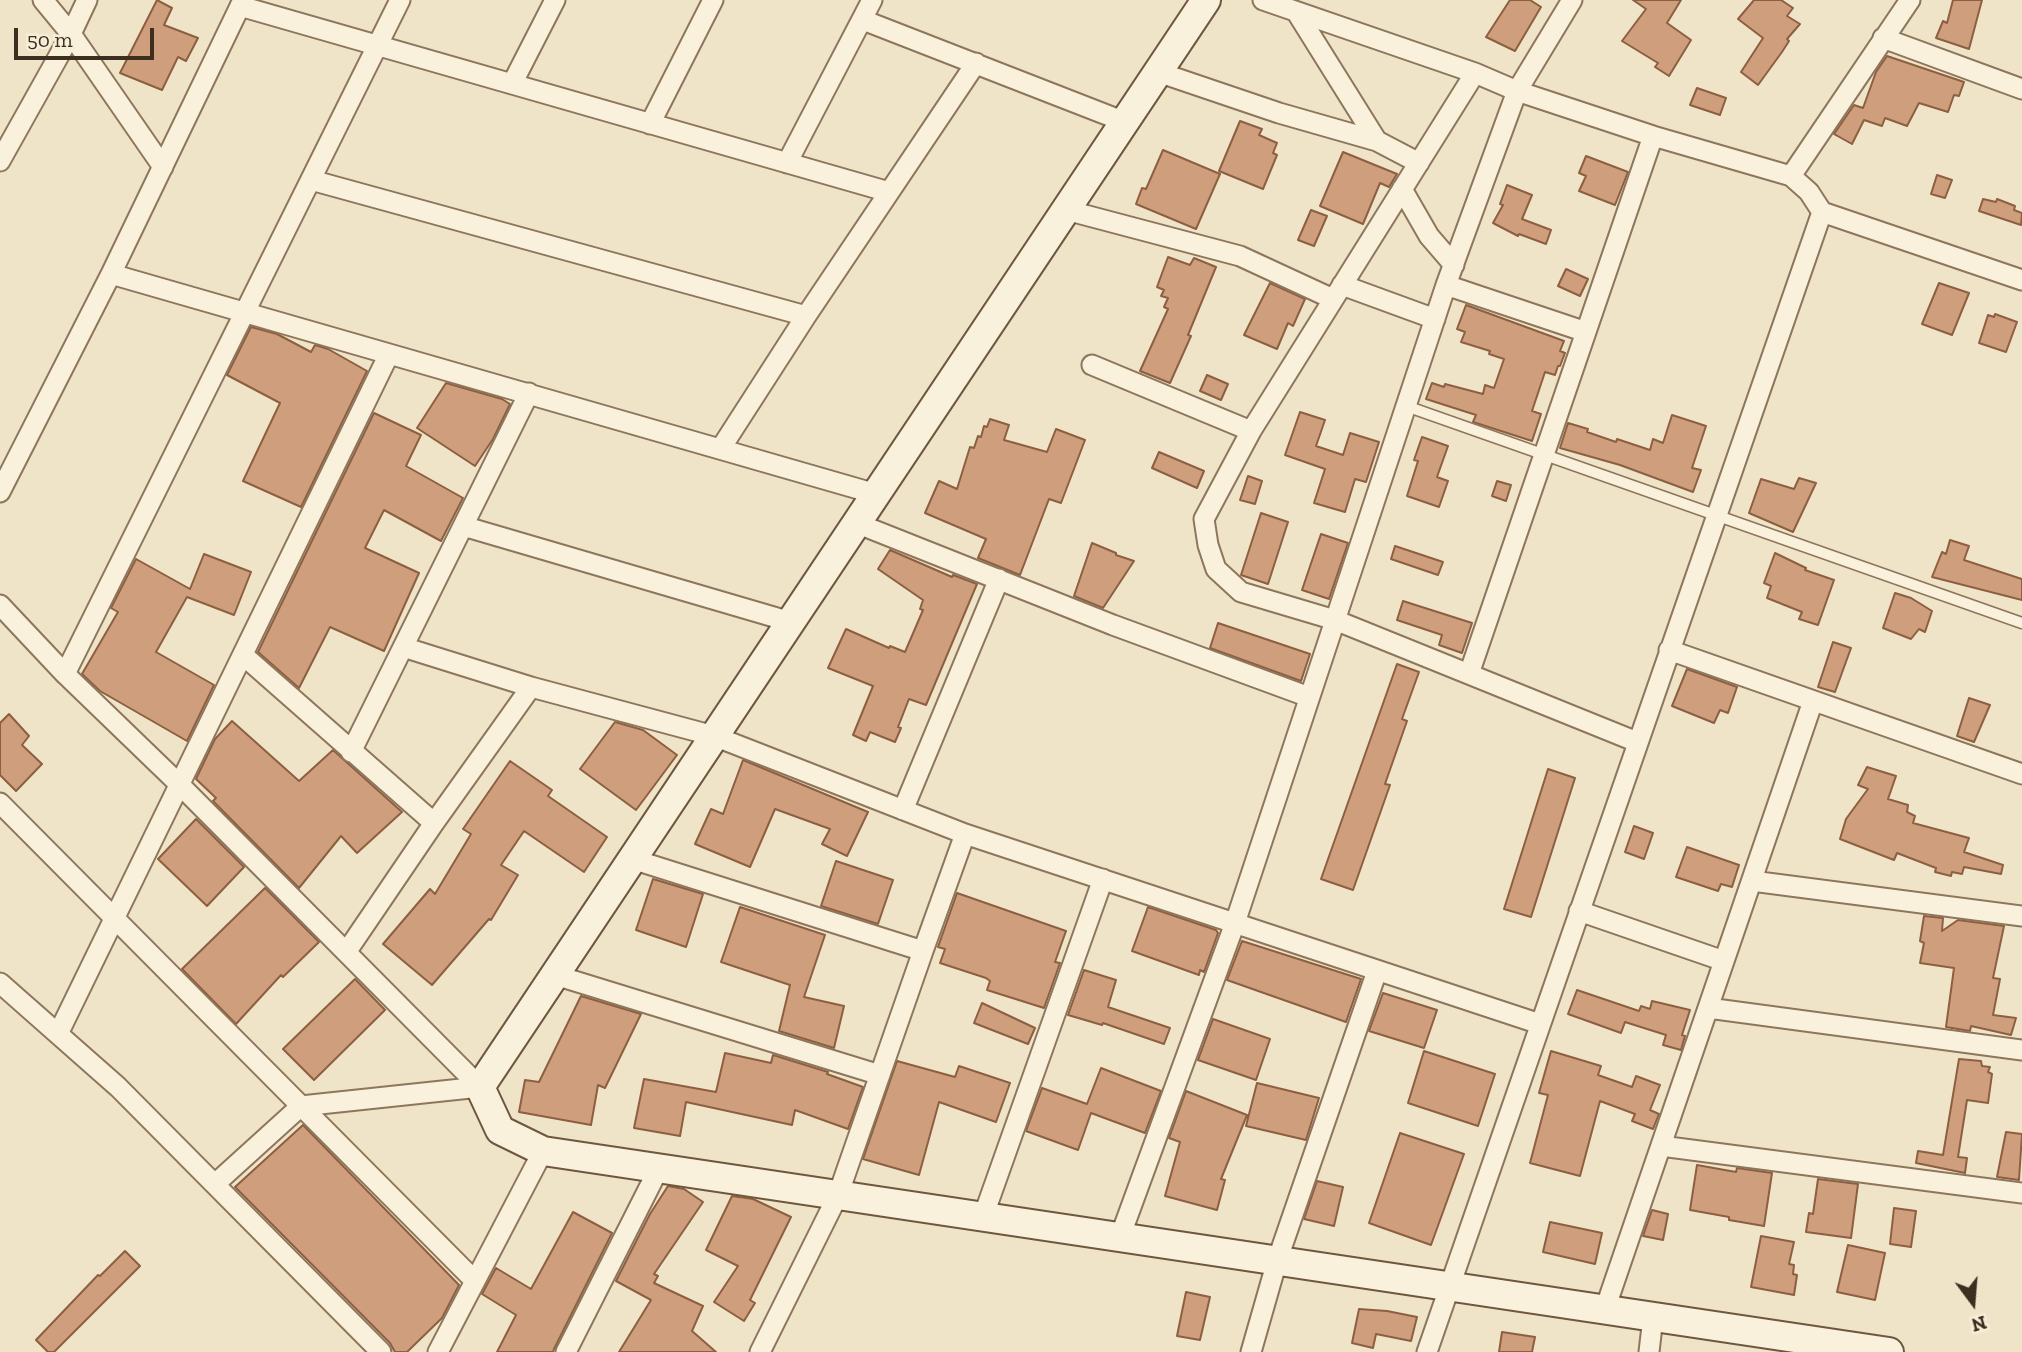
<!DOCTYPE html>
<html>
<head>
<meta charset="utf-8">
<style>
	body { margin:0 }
	#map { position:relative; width:2022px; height:1352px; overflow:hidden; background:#f0e4c8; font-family:"Zilla Slab",serif }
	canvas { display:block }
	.north { position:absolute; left:1938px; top:1268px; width:70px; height:70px; -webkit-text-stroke:5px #f7eed8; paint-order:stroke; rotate:164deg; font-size:19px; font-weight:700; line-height:28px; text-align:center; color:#3d2e20 }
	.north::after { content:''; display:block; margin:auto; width:24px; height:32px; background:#3d2e20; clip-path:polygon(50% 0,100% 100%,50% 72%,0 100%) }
	.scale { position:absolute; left:14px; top:28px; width:140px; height:32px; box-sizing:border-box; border:4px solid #3d2e20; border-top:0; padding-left:9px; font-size:21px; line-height:24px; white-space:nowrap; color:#3d2e20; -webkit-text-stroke:5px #f7eed8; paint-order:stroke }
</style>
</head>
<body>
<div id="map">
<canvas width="2022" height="1352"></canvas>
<div class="north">N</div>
<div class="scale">50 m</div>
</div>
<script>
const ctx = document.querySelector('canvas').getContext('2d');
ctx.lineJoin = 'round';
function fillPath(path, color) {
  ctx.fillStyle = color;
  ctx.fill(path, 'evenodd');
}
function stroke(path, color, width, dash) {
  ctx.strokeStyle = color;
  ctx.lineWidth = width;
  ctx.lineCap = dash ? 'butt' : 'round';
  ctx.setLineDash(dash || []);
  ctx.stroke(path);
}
const building = new Path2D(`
	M157 0 172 8 164 25 198 38 186 61 178 57 162 90 120 73Z
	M1510 0H1530L1541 7 1515 51 1486 37Z
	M1633 0H1681L1667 23 1691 40 1669 76 1655 67 1658 63 1622 41 1646 9Z
	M1754 0H1781L1793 8 1787 16 1800 24 1787 39 1789 41 1782 52 1758 85 1741 72 1763 38 1738 19Z
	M1953 0H1982L1969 49 1936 38 1943 21 1947 23Z
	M1887 56 1964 82 1959 96 1954 95 1948 112 1919 103 1907 126 1885 118 1882 126 1864 120 1852 144 1834 134 1854 105 1863 108 1876 72Z
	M1697 88 1726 98 1720 115 1690 105Z
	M1240 121 1262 129 1259 135 1277 143 1273 153 1277 155 1263 189 1219 171Z
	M1163 150 1220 174 1196 229 1136 204 1142 188 1146 189Z
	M1343 152 1397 174 1389 187 1380 183 1363 224 1320 206Z
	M1586 156 1628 172 1615 205 1579 191 1586 176 1579 173Z
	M1937 175 1952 180 1945 198 1931 194Z
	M1507 185 1532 195 1522 219 1551 230 1546 244 1519 234 1518 236 1493 223 1503 205 1500 204Z
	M1983 199 1996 202 1997 199 2015 206 2014 210 2022 213 2021 225 1979 211Z
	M1311 210 1327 216 1314 246 1298 240Z
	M1168 257 1190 265 1194 258 1216 267 1188 335 1191 336 1170 383 1140 371 1168 309 1164 307 1168 298 1161 296 1164 290 1157 287Z
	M1566 269 1588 279 1580 296 1558 286Z
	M1270 283 1305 299 1293 326 1288 323 1277 349 1244 335Z
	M1939 283 1969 293 1952 335 1922 324Z
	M1466 305 1564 341 1560 351 1565 353 1560 366H1558L1555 375 1545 372 1532 411 1541 414 1532 441 1473 422 1476 415 1426 399 1432 383 1444 387 1445 384 1483 394 1485 385 1494 388 1504 359 1489 354 1490 351 1461 342 1465 332 1457 329Z
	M1995 314 2017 322 2006 352 1979 343 1988 315 1994 317Z
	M251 327 277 334 311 352 315 345 328 349 367 371 301 507 243 481 280 403 227 375Z
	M1207 375 1228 384 1221 400 1200 391Z
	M446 383 502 399 510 404 493 439 475 466 417 428Z
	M1300 412 1325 420 1316 446 1343 455 1350 433 1379 442 1366 482 1355 479 1345 512 1314 503 1325 469 1285 455Z
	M374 413 421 435 406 466 463 498 441 541 384 510 365 548 419 573 384 651 330 627 299 688 258 652Z
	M1672 415 1706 426 1692 468 1701 470 1693 492 1620 465 1560 448 1568 423 1588 429 1587 432 1616 442 1617 439 1650 450 1653 439 1663 443Z
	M990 419 1009 425 1004 440 1047 452 1056 429 1085 440 1061 503 1049 499 1020 575 978 558 986 539 925 513 939 481 957 489 970 447 974 448 978 436 981 437 984 426 987 427Z
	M1422 437 1448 446 1437 477 1448 481 1439 507 1407 496 1418 461 1414 460Z
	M1159 452 1204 471 1197 488 1152 468Z
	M1248 476 1262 481 1255 504 1240 500Z
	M1799 478 1816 483 1793 532 1749 513 1761 479 1794 489Z
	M1497 481 1511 485 1506 501 1492 496Z
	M1261 513 1288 522 1268 584 1241 575Z
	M1321 534 1348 543 1329 599 1302 590Z
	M1950 540 1969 546 1964 560 2022 579V600L1932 577 1942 552 1946 554Z
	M1092 543 1116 553V555L1134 561 1103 608 1074 596Z
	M1395 546 1443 562 1438 575 1391 559Z
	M890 550 952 577 953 575 977 584 926 705 909 699 898 727 901 728 895 742 870 732 866 741 853 735 873 686 828 668 846 629 889 648 890 646 905 652 923 610 920 609 923 600 878 569Z
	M1775 553 1806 568 1805 570 1834 580 1818 625 1799 619 1802 612 1767 598 1771 586 1764 583Z
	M204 554 251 572 234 615 187 597 156 652 214 685 187 741 100 691 82 674 118 612 111 608 136 559 190 589Z
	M1895 593 1911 598 1932 611 1925 632 1919 629 1911 639 1883 628Z
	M1403 601 1472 623 1462 653 1439 645 1442 635 1397 620Z
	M1218 623 1310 654 1301 681 1210 648Z
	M1833 642 1851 648 1835 692 1818 687Z
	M1397 664 1419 672 1402 719 1407 721 1385 784 1390 785 1353 890 1321 879Z
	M1687 669 1737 687 1728 713 1720 710 1714 723 1672 706Z
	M1969 698 1990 705 1974 742 1957 736Z
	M9 714 29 736 22 745 42 764 16 791 0 775V723Z
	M232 721 299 781 333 750 402 812 357 853 341 836 299 888 213 801 216 798 196 779 215 739Z
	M615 722 643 730 677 755 636 810 580 769Z
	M743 760 868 812 847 856 822 844 830 829 775 809 750 867 695 844 711 809 723 814Z
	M510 761 552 790 548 796 607 837 584 872 524 831 501 865 518 875 491 920 489 919 432 985 383 944 430 889 435 894 471 834 463 829Z
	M1867 767 1896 776 1888 799 1908 805 1907 812 1915 816 1913 823 1969 838 1964 852 2003 865 2001 874 1964 867 1962 874 1952 872 1951 876 1935 872 1936 868 1897 853 1894 860 1840 839 1846 819 1868 789 1858 785Z
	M1548 769 1575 778 1531 917 1504 909Z
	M196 819 244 867 207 906 158 859Z
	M1634 826 1653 833 1644 859 1625 852Z
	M1687 847 1739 865 1732 887 1721 884 1718 891 1676 877Z
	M836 861 893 880 878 924 821 906Z
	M653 879 703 894 686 947 636 930Z
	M265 888 319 942 283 977 281 975 236 1024 182 969Z
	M957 893 1066 931 1055 962 1060 963 1044 1008 987 990 990 981 986 978 940 963 945 949 938 947Z
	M740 907 825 935 804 997 844 1006 834 1048 779 1031 790 985 721 962Z
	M1148 907 1216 930 1218 933 1204 972 1200 970 1199 975 1132 951Z
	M1924 916 1943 918 1942 931 1958 920 2004 926 1993 978 2000 979 1993 1015 2016 1018 2011 1035 1971 1026 1970 1031 1946 1027 1954 968 1920 963 1924 943 1920 941Z
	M1242 941 1361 979 1346 1022 1227 980Z
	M1084 970 1116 980 1108 1007 1170 1028 1164 1044 1103 1023 1102 1025 1068 1015Z
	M355 979 385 1010 314 1080 283 1049Z
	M1577 990 1639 1011 1641 1006 1650 1009 1652 1001 1690 1010 1682 1035 1685 1036 1681 1050 1663 1045 1666 1035 1625 1022 1621 1033 1568 1014Z
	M1383 993 1437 1010 1424 1048 1369 1031Z
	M581 996 641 1014 605 1088 598 1085 591 1125 519 1112 525 1080 539 1082Z
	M982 1003 1035 1028 1028 1044 974 1023Z
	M1213 1019 1270 1039 1256 1080 1198 1060Z
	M1424 1051 1495 1074 1478 1126 1408 1103Z
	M1551 1051 1601 1066 1598 1075 1632 1087 1636 1076 1660 1085 1650 1110 1659 1114 1653 1129 1632 1121 1635 1114 1600 1101 1580 1176 1530 1163 1548 1095 1539 1093Z
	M725 1053 771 1063 773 1055 828 1072 827 1074 863 1087 848 1129 795 1110 792 1125 686 1102 680 1136 634 1128 644 1079 716 1092Z
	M1959 1059 1981 1061 1982 1066 1990 1067 1988 1072 1992 1074 1988 1103 1967 1100 1958 1157 1967 1158 1965 1173 1916 1163 1918 1151 1943 1155Z
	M897 1061 955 1077 959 1066 1010 1083 996 1122 939 1102 919 1175 863 1159Z
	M1101 1068 1161 1091 1145 1133 1091 1113 1078 1150 1026 1131 1042 1088 1087 1104Z
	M1257 1083 1319 1098 1306 1140 1246 1126Z
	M1186 1091 1247 1115 1221 1179 1225 1180 1217 1210 1165 1196 1180 1142 1169 1138Z
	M303 1125 459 1285 442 1318 407 1352H395L390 1343 235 1187Z
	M2006 1132 2022 1134 2019 1180 1997 1177Z
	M1400 1133 1464 1154 1431 1245 1369 1223Z
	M1697 1165 1736 1172 1737 1168 1772 1173 1764 1226 1729 1220V1217L1690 1210Z
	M1818 1179 1858 1184 1851 1238 1806 1232 1809 1213 1813 1214Z
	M1317 1181 1343 1187 1334 1226 1304 1219Z
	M668 1186 684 1189 703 1202 654 1274 658 1276 654 1283 703 1306 692 1331 716 1352H619L651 1300 616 1281 650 1214Z
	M732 1196 753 1199 791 1217 750 1300 755 1303 744 1321 714 1302 738 1266 706 1250Z
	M1894 1208 1916 1211 1911 1247 1890 1244Z
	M1652 1210 1668 1214 1663 1240 1643 1236Z
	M573 1212 612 1233 554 1349 553 1352H497L516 1315 482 1294 496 1268 531 1289Z
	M1550 1222 1602 1233 1595 1264 1543 1252Z
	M1761 1236 1794 1242 1789 1264 1794 1265 1793 1274 1797 1275 1794 1295 1751 1287Z
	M1848 1245 1885 1253 1875 1300 1837 1292Z
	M125 1251 140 1266 54 1352H48L36 1340 98 1275 100 1276Z
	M1186 1292 1210 1297 1200 1340 1177 1336Z
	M1359 1309 1387 1311 1417 1317 1411 1341 1376 1334 1373 1348 1352 1343Z
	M1502 1332 1535 1337 1532 1352H1499Z`);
fillPath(building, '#cf9f7d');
stroke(building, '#8d5f41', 2);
const lane = new Path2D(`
	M1406 406 2022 623`);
const street = new Path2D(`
	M43 0 71 34 163 167
	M1263 0 1475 73 1517 91 1653 136 1791 176 1809 192 1822 212 2022 280
	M240 6 889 192
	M1297 13 1377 141 1419 163
	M863 20 1125 122
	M1883 38 2022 89
	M1158 72 1279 113 1377 141
	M1475 73 1251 431 1204 519 1208 545 1216 569 1241 592 1335 620 1637 742
	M512 84 555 0
	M650 124 713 0
	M0 161 71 34 87 0
	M787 163 872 0
	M1791 176 1910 0
	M311 180 806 316
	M1402 189 1429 236 1454 265
	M1066 210 1240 256 1333 299
	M111 274 876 494
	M1342 285 1435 319
	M1446 285 1586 332
	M1092 365 1251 431
	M721 448 806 316 976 63
	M0 492 111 274 243 0
	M856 523 1113 625 1309 697
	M463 526 791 622
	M0 605 65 674 180 785 480 1087
	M403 647 531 687 714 736 965 834 1540 1024
	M1669 650 2022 774
	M243 655 434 823
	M65 674 400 0
	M1469 674 1653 136
	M351 752 529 393
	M0 803 475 1281
	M903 810 999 579
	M632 859 923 951 838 1195 760 1352
	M1752 881 2022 916
	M1579 911 1724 961
	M347 951 434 823 531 687
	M923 951 965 834
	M555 975 880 1075
	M0 983 118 1087 381 1352
	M1708 1008 2022 1050
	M59 1032 389 354
	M1661 1146 2022 1193
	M215 1184 301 1106 480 1087
	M983 1217 1103 879
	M1120 1237 1235 923 1446 285 1517 91 1572 0
	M1605 1309 1813 701
	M438 1352 543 1151
	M566 1352 659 1168
	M1251 1352 1277 1261 1377 971
	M1427 1352 1822 212
	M1649 1352 1653 1317`);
const secondary = new Path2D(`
	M1206 0 480 1087 500 1130 543 1151 1889 1352`);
stroke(lane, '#8d765c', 13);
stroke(street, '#8d765c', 23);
stroke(secondary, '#6f573f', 32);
stroke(lane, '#faf1dc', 10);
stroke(street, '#faf1dc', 19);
stroke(secondary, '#faf1dc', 28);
</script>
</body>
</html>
